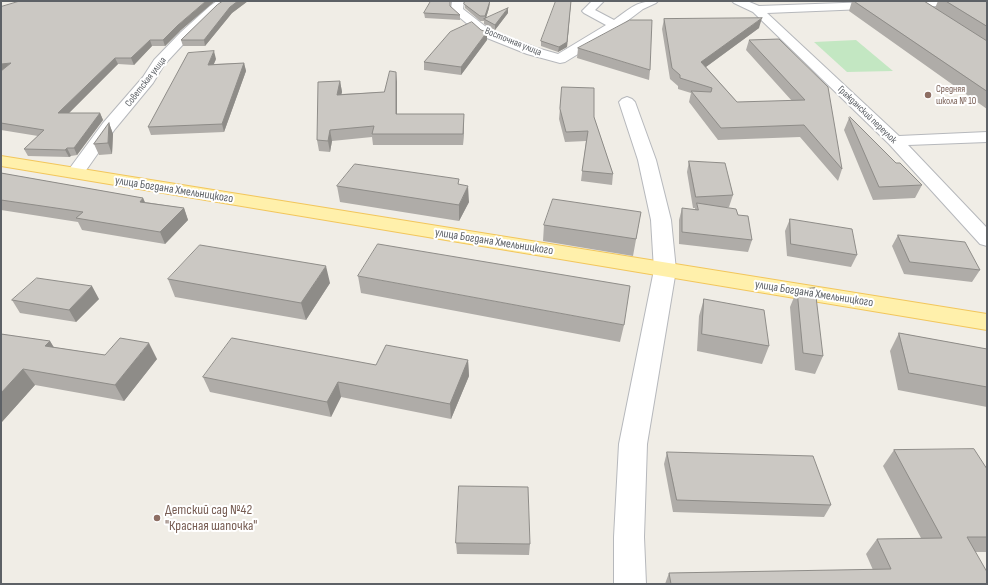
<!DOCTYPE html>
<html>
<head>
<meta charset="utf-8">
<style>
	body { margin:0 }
	#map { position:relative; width:988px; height:585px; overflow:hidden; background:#f0ede6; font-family:"Sofia Sans Condensed",sans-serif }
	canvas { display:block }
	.frame { position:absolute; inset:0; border:2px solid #5d6166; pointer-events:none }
</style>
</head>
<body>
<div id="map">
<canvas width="988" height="585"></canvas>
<div class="frame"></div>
</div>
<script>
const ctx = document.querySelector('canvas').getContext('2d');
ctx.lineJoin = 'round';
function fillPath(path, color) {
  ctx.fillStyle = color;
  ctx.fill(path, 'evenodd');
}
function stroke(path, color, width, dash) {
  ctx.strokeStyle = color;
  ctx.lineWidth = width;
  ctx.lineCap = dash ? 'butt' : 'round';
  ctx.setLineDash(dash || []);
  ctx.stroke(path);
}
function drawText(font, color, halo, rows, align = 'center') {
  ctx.font = font + ' "Sofia Sans Condensed",sans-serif';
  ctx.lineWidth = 4;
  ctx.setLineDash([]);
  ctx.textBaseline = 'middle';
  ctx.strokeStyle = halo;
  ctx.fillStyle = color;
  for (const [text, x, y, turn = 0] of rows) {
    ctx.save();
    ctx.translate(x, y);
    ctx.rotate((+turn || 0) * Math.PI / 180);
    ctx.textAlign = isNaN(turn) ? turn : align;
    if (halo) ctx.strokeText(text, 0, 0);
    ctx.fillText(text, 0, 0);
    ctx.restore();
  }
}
fillPath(new Path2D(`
	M856 40 893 71 847 72 814 42Z`), '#c3e7c2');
const minor = new Path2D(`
	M217 1H231L218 10 189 38 164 65 153 83 115 129 82 176 76 177 70 176 67 172 70 168 103 123 143 77 154 60 181 32 210 6Z
	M452 1H464L463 9 490 30 537 48 558 54 606 25 584 13 582 11 592 1H604L595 10 614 20C631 8 636 1 658 1L656 3 643 9 606 37 565 62 560 63 527 54 482 36 453 12 451 10Z
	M732 1H747L759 6 899 1H987V4L767 13 899 136 987 132V142L908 145 987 228V246L980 244 889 144 753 12 734 3Z
	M627 97 632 99 635 102 656 160 671 220 676 270 647 444 644 537 646 584H614V537L619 444 654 270 651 220 638 160 619 102 622 99Z`);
const major = new Path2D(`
	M1 156 987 314V330L1 166Z`);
stroke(minor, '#b6b8bc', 2);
stroke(major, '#f2c65c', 2);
fillPath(minor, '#fff');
fillPath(major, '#fff0ab');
fillPath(new Path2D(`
	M223 1H248L232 13 205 46H183L181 40Z
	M465 1H490L489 8 486 18 508 13 495 30 484 24V21H480L465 8Z
	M571 1 567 47 558 52 541 46V41Z
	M834 1H924L935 8 938 1H987V109L849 11 852 1 835 2Z
	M1 7 180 31 165 46H152L134 65 118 64 69 113H100L103 120 77 155 71 156 69 157 28 156 24 149 38 136 1 130Z
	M450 7 460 15V20L425 18 424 13Z
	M664 19 759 28 706 67 737 102 792 101 746 50 749 40 779 39 842 169 838 181 800 137 718 140 689 102 691 93 678 89V86L670 79 662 29Z
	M487 40 461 75 424 70V62Z
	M578 48 650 70 649 80 577 58Z
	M216 59 214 64 244 63 246 71 224 132 151 135 148 127Z
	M340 81 342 92 341 94 384 92 397 82V114L464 125 463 145H373L372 137 332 141 330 152 319 151 317 140Z
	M562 87 594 117 613 174 612 185 581 181 586 141 565 142 559 119Z
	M849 118 896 163 922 185 915 198 873 200 844 130Z
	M109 123 113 134 112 154 99 155 94 144Z
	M689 161 733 195 729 207H721L738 215 752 240 748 252 679 244V220L682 208 695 210V208H693L687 172Z
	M1 173 143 198 145 202 184 208 188 220 165 244 82 230 78 222 1 210Z
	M337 186 469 202 459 221 340 202Z
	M641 212 633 256 543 241 544 225Z
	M790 219 857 255 851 267 787 256 785 231Z
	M898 235 980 270 972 282 904 274 892 246Z
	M358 276 624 325 620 342 361 293Z
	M168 279 330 283 306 320 175 297Z
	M797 290 823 356 815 374 795 370 790 307Z
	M99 299 76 322 20 313 12 300Z
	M704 299 769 346 762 364 697 351 699 316Z
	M899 333 987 349V407L898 390 890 351Z
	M1 334 50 341 53 347 105 355 157 359 124 401 35 385 1 423Z
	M468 360 469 376 451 419 341 397 331 417 210 392 203 377 376 365Z
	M894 450 987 469V552H975L987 584H665L669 573 873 570 866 554 877 539 921 538 883 466Z
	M667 452 831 505 824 517 673 512 664 464Z
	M456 543 530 544 529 555 457 554Z`), '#afaca8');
fillPath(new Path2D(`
	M206 1H215L180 31 165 46 163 40 178 25Z
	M238 1H248L232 13 205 46 204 40 230 7Z
	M490 1 489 8 485 21V16Z
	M571 1 567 47 558 52 559 47Z
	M508 8V13L495 30V25Z
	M762 18 759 28 699 72 701 62Z
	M487 32V40L461 75V67Z
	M150 40 152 46 134 65 131 58Z
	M214 51 216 59 210 72 208 65Z
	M115 58 118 64 62 120 58 113Z
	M11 63 1 71V64Z
	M244 63 246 71 224 132 222 124Z
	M396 72 397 82V125L396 114Z
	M340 81 342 92 339 105 337 95Z
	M100 113 103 120 77 155 74 148Z
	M464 114V125L463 145V134Z
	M109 123 113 134 112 154 108 143Z
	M330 130 332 141 330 152 328 141Z
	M67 148 71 156 69 157 65 150Z
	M468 186 469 202 459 221V205Z
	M143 198 148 210 140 202Z
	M184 208 188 220 165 244 160 232Z
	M326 266 330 283 306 320 301 303Z
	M92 286 99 299 76 322 69 310Z
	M50 341 60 357 45 346Z
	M149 343 157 359 124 401 115 385Z
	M468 360 469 376 451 419 450 404Z
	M23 369 35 385 1 423V393Z
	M338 382 341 397 331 417 327 402Z`), '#8e8c88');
const building = new Path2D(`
	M20 1H206L178 25 163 40H150L131 58H115L58 113H100L74 148H67L65 150 24 149 44 130 1 123V71L11 63 1 64V7Z
	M223 1H238L230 7 204 40H181L217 5Z
	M431 1H450V6L460 15 424 13Z
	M465 1H490L485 16H480L464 4Z
	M556 1H571L567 42 559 47 541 41Z
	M854 1H924L987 41V91Z
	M946 1H987V26Z
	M508 8 495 25 484 19Z
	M762 18 701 62 737 102 805 100 749 40 779 39 828 87 842 169 804 125 721 128 691 91 711 92 712 88 680 78V75L672 68 664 19Z
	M630 20H652L650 70 578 48Z
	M472 22 481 30 487 32 461 67 424 62 450 32Z
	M214 51 208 65 244 63 222 124 148 127 188 53Z
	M390 71 396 72V114H464L463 134H372L374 126 330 130 328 141 317 140 318 82 340 81 337 95 384 92Z
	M562 87 594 88V117L613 174 582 171 588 131 566 132 560 109Z
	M850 117 896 163H900L922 185 879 187 849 118Z
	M109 123 108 143 94 144Z
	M689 161 725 163 733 195 696 197Z
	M355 164 459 179 458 184 468 186 459 205 337 186Z
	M1 173 143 198 140 202 184 208 160 232 76 218 83 212 1 200Z
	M553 199 641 212 636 239 544 225Z
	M697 203 736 209 738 215 748 216 752 240 682 232V208L698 210Z
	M790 219 852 229 857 255 791 244Z
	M898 235 965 242 980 270 910 262Z
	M378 244 630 286 624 325 358 276Z
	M200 245 326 266 301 303 168 279Z
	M37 278 92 286 69 310 12 300Z
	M815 288 823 356 803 353 797 290Z
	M704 299 764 310 769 346 702 334Z
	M899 333 987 349V387L909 373Z
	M1 334 50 341 45 346 105 355 120 338 149 343 115 385 23 369 1 393Z
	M232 338 376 365 386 345 468 360 450 404 338 382 327 402 203 377Z
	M974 449 987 469V537H967L987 572V584H671L669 573 891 569 877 539 942 538 894 450Z
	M667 452 813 456 831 505 677 500Z
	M459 486 528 487 530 544 456 543Z`);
fillPath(building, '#cbc8c3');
stroke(building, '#8e8c88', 1);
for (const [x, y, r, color] of [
	[928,95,4,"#8d6e63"],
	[157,518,4,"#8d6e63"]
]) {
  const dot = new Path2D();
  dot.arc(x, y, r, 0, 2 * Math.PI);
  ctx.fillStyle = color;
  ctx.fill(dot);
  stroke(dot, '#fff', 1.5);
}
drawText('10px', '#5d6166', '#fff', [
	["Восточная улица",513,42,22],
	["Советская улица",146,82,-52],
	["Гражданский переулок",867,115,44]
]);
drawText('10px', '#785e54', '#fff', [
	["Средняя",936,89],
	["школа № 10",936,101]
], 'left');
drawText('12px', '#5d6166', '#fff', [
	["улица Богдана Хмельницкого",174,190,9],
	["улица Богдана Хмельницкого",494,242,9],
	["улица Богдана Хмельницкого",814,294,9]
]);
drawText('14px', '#785e54', '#fff', [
	["Детский сад №42",165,510],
	["\"Красная шапочка\"",165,526]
], 'left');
</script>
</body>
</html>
